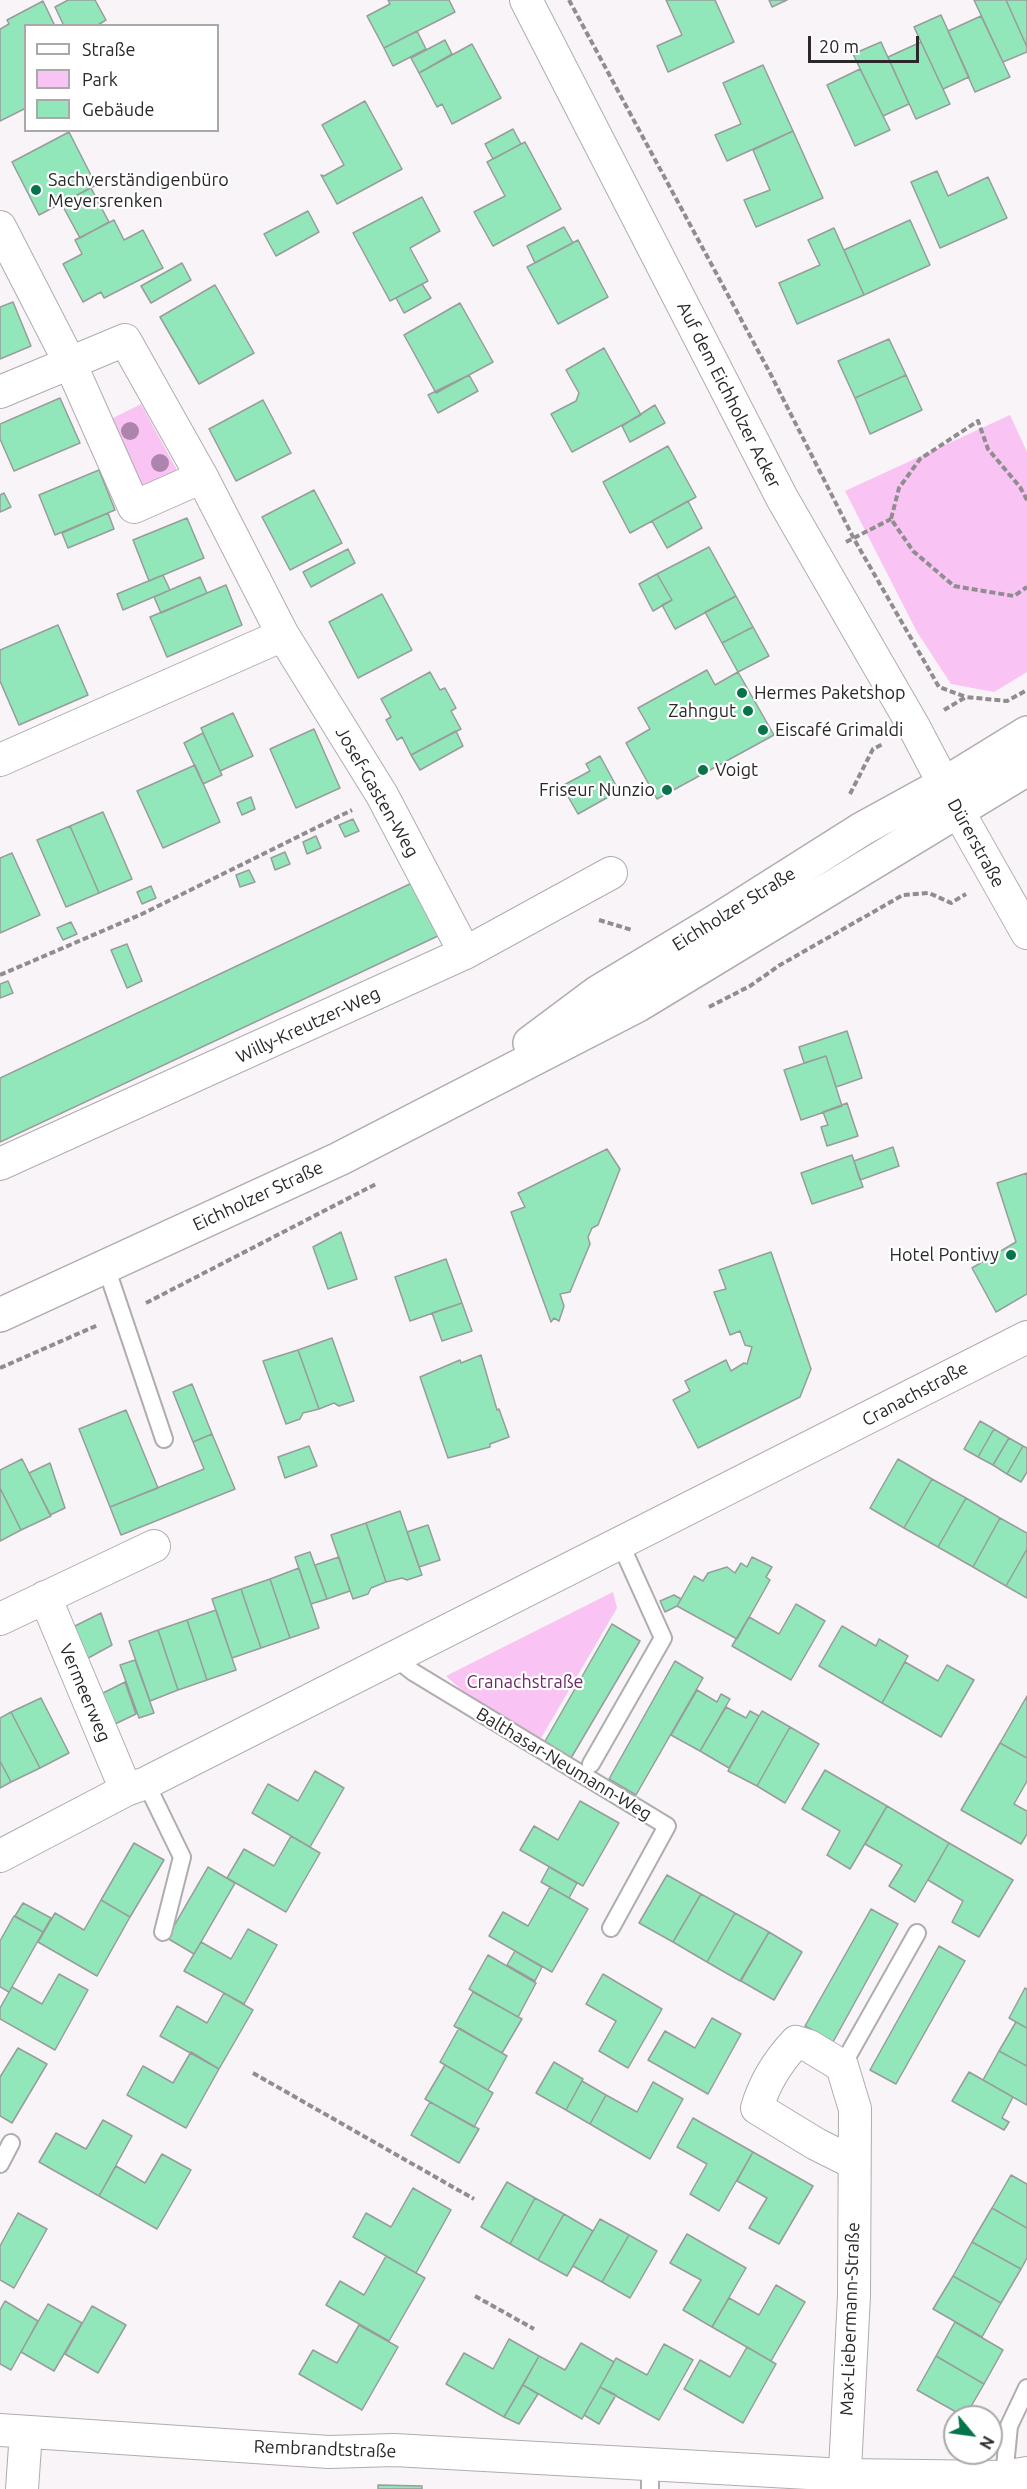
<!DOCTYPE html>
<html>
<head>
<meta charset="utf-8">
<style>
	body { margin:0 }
	#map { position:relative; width:1027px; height:2489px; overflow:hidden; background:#f9f4f8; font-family:Ubuntu,sans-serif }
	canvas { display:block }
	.legend { position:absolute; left:24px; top:24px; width:195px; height:108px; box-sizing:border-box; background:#fff; border:2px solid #aaa9aa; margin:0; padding:8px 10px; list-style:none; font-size:18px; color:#2a282a }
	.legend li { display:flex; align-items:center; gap:12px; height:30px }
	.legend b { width:30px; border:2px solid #aaa9aa }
	.north { position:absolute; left:943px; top:2405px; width:60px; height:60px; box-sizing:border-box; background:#fff; border:2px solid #aaa9aa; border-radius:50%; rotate:119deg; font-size:16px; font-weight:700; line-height:24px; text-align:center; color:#2a282a }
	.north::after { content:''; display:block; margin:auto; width:21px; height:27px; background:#07734b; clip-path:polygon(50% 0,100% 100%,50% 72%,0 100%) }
	.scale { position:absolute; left:808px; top:36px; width:111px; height:27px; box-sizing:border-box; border:3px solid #2a282a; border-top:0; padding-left:8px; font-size:18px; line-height:21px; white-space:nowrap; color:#2a282a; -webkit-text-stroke:4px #fff; paint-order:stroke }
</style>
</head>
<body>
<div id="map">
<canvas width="1027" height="2489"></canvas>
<ul class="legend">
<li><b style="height:8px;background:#fff"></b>Straße</li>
<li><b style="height:16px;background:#f9c3f4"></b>Park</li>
<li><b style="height:16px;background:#91e6ba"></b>Gebäude</li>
</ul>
<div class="north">N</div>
<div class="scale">20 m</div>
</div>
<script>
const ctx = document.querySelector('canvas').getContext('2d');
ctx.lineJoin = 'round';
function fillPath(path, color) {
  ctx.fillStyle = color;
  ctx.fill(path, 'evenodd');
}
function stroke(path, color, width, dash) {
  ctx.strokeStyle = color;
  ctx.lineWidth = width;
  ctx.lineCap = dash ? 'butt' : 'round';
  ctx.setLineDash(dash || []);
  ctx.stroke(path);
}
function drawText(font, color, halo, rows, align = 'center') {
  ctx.font = font + ' Ubuntu,sans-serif';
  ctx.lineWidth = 4.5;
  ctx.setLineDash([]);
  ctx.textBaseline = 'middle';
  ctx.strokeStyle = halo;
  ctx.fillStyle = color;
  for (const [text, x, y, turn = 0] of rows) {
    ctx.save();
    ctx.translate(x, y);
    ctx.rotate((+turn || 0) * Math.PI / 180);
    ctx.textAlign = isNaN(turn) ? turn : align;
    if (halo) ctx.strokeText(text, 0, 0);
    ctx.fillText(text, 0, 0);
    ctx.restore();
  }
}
fillPath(new Path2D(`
	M141 404 179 474 138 493 109 420Z
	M1010 415 1027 452V672L994 692 951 684 917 632 845 491Z
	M613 1592 617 1608 541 1738 473 1700 446 1676Z`), '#f9c3f4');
const building = new Path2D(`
	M68 0H95L106 20 96 26H64L55 7Z
	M388 0H449L455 12 384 48 367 16 390 4Z
	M666 0H715L734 42 668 72 657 46 682 35Z
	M769 0H787L772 7Z
	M974 0H1006L1027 47V52L1003 62Z
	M1006 0H1027V47Z
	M43 1 55 26H26V108L0 121V29L9 24 7 20Z
	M941 15 969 77 943 89 914 27Z
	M981 16 1010 77 975 92 948 31Z
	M417 31 426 49 393 66 384 48Z
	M445 40 452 54 419 73 411 58Z
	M881 42 909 104 883 116 853 54Z
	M921 42 950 104 916 119 888 57Z
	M472 44 501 98 452 124 442 104 437 107 419 73Z
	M763 65 793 131 727 161 715 135 741 124 723 83Z
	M860 69 890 130 855 146 827 85Z
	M365 101 402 169 337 204 321 175 324 176 344 165 322 125Z
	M513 129 521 144 493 159 485 144Z
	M793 131 823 198 756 227 744 200 770 190 753 150Z
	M69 132 96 185 39 215 12 162Z
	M525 142 561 209 493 246 474 212 505 196 487 162Z
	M937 171 948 196 988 177 1007 218 940 248 911 182Z
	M91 188 109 222 80 238 61 203Z
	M422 197 440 231 410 248 428 281 390 301 353 233Z
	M308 211 319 232 276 256 264 234Z
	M114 220 124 240 143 230 163 268 104 298 101 292 83 302 63 264 82 254 75 240Z
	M910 220 930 265 864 295 844 250Z
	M564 227 573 243 535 263 527 246Z
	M834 228 864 295 797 324 779 283 820 265 808 240Z
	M578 240 608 297 558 324 527 267Z
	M182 263 191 280 151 303 141 286Z
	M422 284 431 298 404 313 396 298Z
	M215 285 254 353 199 384 160 317Z
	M13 302 31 346 0 359V307Z
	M460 303 493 362 436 393 404 335Z
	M889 339 906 375 855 398 838 361Z
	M604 348 641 415 572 452 551 414 576 401 579 393 566 370Z
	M469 375 478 391 438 413 428 395Z
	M906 375 922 410 870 434 855 398Z
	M60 398 80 443 14 471 0 439V424Z
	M263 400 291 453 236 481 209 429Z
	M655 405 665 423 630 442 622 426Z
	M668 446 696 497 630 533 603 482Z
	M99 470 115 510 55 535 39 495Z
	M314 490 342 543 290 570 262 517Z
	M4 493 11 507 0 512V495Z
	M688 501 702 528 667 548 652 521Z
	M108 513 114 529 68 548 62 533Z
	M187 518 204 558 149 581 133 540Z
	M709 547 736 596 675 629 662 605 672 600 657 574Z
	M348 549 355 563 311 587 303 572Z
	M657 574 672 600 653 611 639 584Z
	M163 575 170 590 123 610 117 594Z
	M200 577 207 593 161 613 154 597Z
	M226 585 242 625 167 657 150 617Z
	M382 594 412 650 358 678 329 622Z
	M736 596 753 627 722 643 705 612Z
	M58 625 88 695 19 725 0 681V650Z
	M753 627 769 656 738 672 722 643Z
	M707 670 715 685 738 672 774 735 657 799 626 743 650 729 638 708Z
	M430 672 440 690 445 688 456 708 451 711 461 729 411 755 402 737 397 740 386 720 391 717 381 699Z
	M233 713 253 756 220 771 201 728Z
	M314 729 340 788 296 808 270 749Z
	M456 731 463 746 420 770 411 755Z
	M203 733 222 775 203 784 184 743Z
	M600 756 619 791 578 814 562 786 590 771 586 764Z
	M195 765 220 822 163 848 137 791Z
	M251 797 255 809 242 815 237 803Z
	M103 812 132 879 99 893 70 826Z
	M353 819 359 831 345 837 339 825Z
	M70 826 99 893 66 907 37 840Z
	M316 836 321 848 307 854 303 842Z
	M285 852 290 864 275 870 271 858Z
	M12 853 40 915 0 933V858Z
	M249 870 255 882 240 887 236 875Z
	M414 882 440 935 0 1142V1078Z
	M151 886 156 898 142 904 137 892Z
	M71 922 77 934 63 940 57 928Z
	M127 944 142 981 127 988 111 950Z
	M8 981 13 993 0 998V984Z
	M847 1031 862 1078 836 1087 826 1056 804 1063 799 1047Z
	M826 1056 842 1106 801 1120 784 1070Z
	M847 1103 858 1136 827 1146 821 1127 828 1125 823 1112Z
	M893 1147 899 1166 860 1180 854 1161Z
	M607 1149 620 1169 598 1225 592 1228 588 1237 590 1244 570 1292 560 1294 564 1306 559 1321 554 1318 551 1322 511 1212 525 1207 518 1193Z
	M852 1155 863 1187 812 1204 801 1173Z
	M1027 1173V1294L996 1312 972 1268 1016 1242 997 1183Z
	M341 1232 357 1279 328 1289 313 1247Z
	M771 1252 811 1369 800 1397 698 1448 673 1400 690 1391 685 1381 726 1360 731 1371 744 1363 747 1364 752 1347 745 1345 740 1331 730 1335 714 1292 726 1289 719 1270Z
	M446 1259 462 1303 410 1321 395 1277Z
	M462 1303 472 1331 442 1341 432 1313Z
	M332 1338 354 1401 339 1406 334 1403 319 1409 298 1350Z
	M298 1350 319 1409 303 1413 300 1419 286 1424 263 1361Z
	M481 1355 497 1410 499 1409 509 1437 490 1444V1447L448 1458 420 1377 460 1360 461 1363Z
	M192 1384 212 1434 193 1442 173 1392Z
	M126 1410 158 1488 110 1507 79 1429Z
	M980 1421 994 1429 978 1457 964 1449Z
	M994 1429 1009 1438 993 1465 978 1457Z
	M212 1434 235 1489 121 1535 110 1507 204 1469 193 1442Z
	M1009 1438 1023 1446 1007 1474 993 1465Z
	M309 1446 317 1466 285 1478 278 1457Z
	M1023 1446 1027 1448V1472L1021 1482 1007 1474Z
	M22 1459 51 1516 21 1530 0 1488V1470Z
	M898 1459 932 1479 904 1528 870 1508Z
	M50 1463 65 1508 50 1515 29 1473Z
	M932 1479 966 1498 938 1547 904 1528Z
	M0 1488 21 1530 0 1541Z
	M966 1498 1000 1518 973 1567 938 1547Z
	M400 1511 422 1575 407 1580 402 1578 386 1582 366 1523Z
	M1000 1518 1027 1533V1549L1006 1586 973 1567Z
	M366 1523 386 1582 371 1588 368 1594 353 1599 331 1535Z
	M428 1525 440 1560 419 1567 407 1532Z
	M1027 1549V1598L1006 1586Z
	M310 1552 327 1599 311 1604 295 1557Z
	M339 1557 350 1591 327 1599 315 1565Z
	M752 1557 772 1567 766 1577 770 1580 737 1639 677 1606 694 1576 703 1581 708 1573 727 1567 735 1573 741 1563 747 1567Z
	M299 1568 319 1628 290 1638 270 1579Z
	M270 1579 290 1638 261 1648 241 1589Z
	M241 1589 261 1648 232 1658 212 1599Z
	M674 1595 681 1599 677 1606 665 1612 660 1601Z
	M796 1604 825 1621 791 1680 732 1646 749 1617 779 1634Z
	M216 1610 236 1670 207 1680 187 1620Z
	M101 1613 112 1645 81 1662 65 1631Z
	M187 1620 207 1680 178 1690 158 1630Z
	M612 1624 640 1641 571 1758 544 1743Z
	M842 1626 876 1646 879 1639 908 1656 882 1703 819 1666Z
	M158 1630 178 1690 150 1701 129 1641Z
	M135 1660 154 1713 139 1718 120 1665Z
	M675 1661 703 1678 636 1795 609 1779Z
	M905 1662 938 1681 947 1665 974 1680 941 1737 882 1703Z
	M125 1682 136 1714 113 1725 99 1695Z
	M697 1690 717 1702 721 1694 730 1699 700 1751 671 1735Z
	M1027 1696V1758L1000 1743Z
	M41 1698 69 1753 40 1768 11 1712Z
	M726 1707 746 1718 750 1711 759 1716 729 1768 700 1751Z
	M762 1711 790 1727 757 1786 728 1771Z
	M11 1712 40 1768 11 1782 0 1761V1718Z
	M790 1727 819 1744 785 1803 757 1786Z
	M1000 1743 1027 1758V1781L1014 1804 1027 1811V1834L1021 1844 961 1810Z
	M0 1761 11 1782 0 1788Z
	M825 1770 887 1806 850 1869 827 1855 840 1831 802 1809Z
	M315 1771 344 1788 310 1847 252 1813 268 1784 298 1801Z
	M580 1801 619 1823 583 1886 520 1850 534 1826 558 1840Z
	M887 1806 949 1843 915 1902 889 1886 902 1865 865 1844Z
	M291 1836 320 1853 286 1912 227 1878 244 1849 274 1866Z
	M134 1843 164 1860 130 1917 101 1900Z
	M949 1843 1013 1880 979 1937 952 1922 963 1901 928 1880Z
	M208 1867 235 1883 194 1954 167 1938Z
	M549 1867 577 1883 569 1898 541 1882Z
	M667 1875 701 1894 673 1942 639 1923Z
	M550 1887 588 1909 552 1972 489 1936 503 1912 528 1926Z
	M701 1894 735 1913 707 1962 673 1942Z
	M101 1900 130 1917 97 1976 38 1942 55 1913 84 1930Z
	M23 1903 51 1918 43 1932 15 1916Z
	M871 1909 898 1924 833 2042 805 2026Z
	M735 1913 769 1932 740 1981 707 1962Z
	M14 1916 43 1932 9 1992 0 1987V1941Z
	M248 1929 277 1945 244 2004 184 1971 201 1942 231 1959Z
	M769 1932 802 1952 774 2000 741 1981Z
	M939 1946 965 1961 896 2084 870 2070Z
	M515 1951 542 1967 535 1981 507 1965Z
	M488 1955 536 1983 518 2017 469 1989Z
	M59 1974 88 1990 55 2050 0 2019V2008L12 1987 42 2004Z
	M603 1974 662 2009 628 2068 599 2051 616 2021 586 2004Z
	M1025 1988 1027 1989V2028L1009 2018Z
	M473 1992 522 2019 502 2053 454 2026Z
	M224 1993 253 2010 219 2069 160 2036 177 2006 207 2023Z
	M712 2018 741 2034 708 2094 648 2060 665 2031 695 2048Z
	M1016 2022 1027 2028V2066L999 2051Z
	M459 2028 507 2056 488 2090 440 2062Z
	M18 2048 47 2064 12 2123 0 2116V2077Z
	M999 2051 1027 2066V2105L983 2080Z
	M191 2052 219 2069 186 2128 127 2095 143 2066 173 2083Z
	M554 2062 583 2079 566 2110 536 2093Z
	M445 2065 493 2093 474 2127 425 2099Z
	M969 2072 1013 2097 1002 2118 1009 2122 1004 2130 952 2101Z
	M582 2081 606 2095 590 2124 566 2110Z
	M653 2082 683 2099 650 2159 590 2124 606 2095 637 2112Z
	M430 2102 479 2129 459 2163 411 2135Z
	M693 2118 753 2152 719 2211 690 2194 707 2164 677 2147Z
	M103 2120 132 2136 99 2196 39 2162 56 2133 86 2149Z
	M753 2152 813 2186 779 2244 749 2228 767 2198 737 2181Z
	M162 2154 191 2170 157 2229 99 2196 116 2166 145 2183Z
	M1011 2175 1027 2184V2228L992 2208Z
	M507 2182 535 2198 510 2244 481 2227Z
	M413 2188 451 2210 416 2273 353 2237 366 2213 391 2227Z
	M535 2198 564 2214 538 2260 510 2244Z
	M992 2208 1027 2228V2258L1021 2269 972 2242Z
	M18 2213 47 2229 14 2288 0 2280V2246Z
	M564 2214 593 2231 567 2276 538 2260Z
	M600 2219 629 2235 602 2282 573 2266Z
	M687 2234 746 2268 712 2327 683 2310 701 2280 670 2263Z
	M629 2235 657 2251 630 2298 602 2282Z
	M972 2242 1021 2269 1001 2303 953 2276Z
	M386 2256 425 2278 389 2341 326 2305 340 2281 364 2295Z
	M953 2276 1001 2303 982 2337 933 2309Z
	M776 2285 805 2302 771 2361 712 2327 729 2298 759 2315Z
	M5 2301 38 2321 11 2370 0 2364V2310Z
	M48 2304 82 2323 54 2371 21 2352Z
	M92 2306 126 2325 98 2373 65 2354Z
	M955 2322 1003 2350 984 2384 936 2356Z
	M359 2325 398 2347 362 2410 299 2374 313 2350 337 2363Z
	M509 2339 539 2356 504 2417 446 2384 464 2353 493 2369Z
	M581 2343 614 2362 582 2419 523 2385 539 2356 565 2370Z
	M664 2344 693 2360 659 2420 600 2387 616 2358 647 2375Z
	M747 2347 776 2364 743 2423 684 2389 700 2360 730 2377Z
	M936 2356 984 2384 965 2417 917 2390Z
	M523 2385 538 2394 519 2424 504 2417Z
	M600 2387 616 2395 599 2424 584 2415Z
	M378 2485 422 2486V2489H378Z`);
fillPath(building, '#91e6ba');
stroke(building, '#989d9a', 1.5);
const service = new Path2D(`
	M106 1267 164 1439
	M394 1657 413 1672 667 1826 611 1928
	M591 1764 663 1638 621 1545
	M146 1783 182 1857 163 1932
	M842 2066 917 1933
	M0 2164 11 2143
	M1004 2477 1009 2426 1027 2388
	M650 2489V2465`);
const minor = new Path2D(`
	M526 0 782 498 914 727 958 811 1027 933
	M0 227 70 363 0 392
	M283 635 382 795 465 953
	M0 760 283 635 202 477 125 340 70 363 134 507 202 477
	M0 1164 465 953 611 873
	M45 1597 126 1790
	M0 1619 154 1546
	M0 1856 126 1790 146 1783 1027 1337
	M0 2430 329 2452 394 2450 844 2475 1004 2477 1027 2473
	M22 2489 26 2432
	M844 2489 854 2296 855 2109 842 2066 809 2046 796 2042C779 2060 764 2084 757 2108L816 2144 854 2163`);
const secondary = new Path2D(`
	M530 1043 597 993 715 922 862 829 944 784 1027 733
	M0 1315 339 1159 638 1005 1027 769`);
stroke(service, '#b0acb0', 20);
stroke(minor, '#b0acb0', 34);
stroke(secondary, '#b0acb0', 36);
stroke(new Path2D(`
	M569 0 770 373 854 539 939 687 966 697
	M1027 500 1020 487 988 449 978 421 920 459 899 488 891 519 913 551 954 586 1014 596 1027 587
	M846 542 891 519
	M944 710 966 697 1007 701 1027 690
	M850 794 873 749 883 744
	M599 920 632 930
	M0 975 142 914 352 810
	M709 1007 750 986 780 965 903 895 929 893 951 903 966 894
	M146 1303 376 1184
	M0 1368 98 1325
	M253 2073 474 2199
	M475 2296 534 2329`), '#908d90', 4, [6, 3]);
stroke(service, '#fff', 16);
stroke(minor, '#fff', 32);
stroke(secondary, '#fff', 33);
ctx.fillStyle = '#ad84ab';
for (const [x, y] of [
	[130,431],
	[160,463]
]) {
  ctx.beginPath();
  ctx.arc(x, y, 9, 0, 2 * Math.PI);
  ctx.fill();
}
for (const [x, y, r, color] of [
	[36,190,6,"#07734b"],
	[742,693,6,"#07734b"],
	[748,711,6,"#07734b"],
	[763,730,6,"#07734b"],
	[703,770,6,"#07734b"],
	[667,790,6,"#07734b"],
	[1011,1255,6,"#07734b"]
]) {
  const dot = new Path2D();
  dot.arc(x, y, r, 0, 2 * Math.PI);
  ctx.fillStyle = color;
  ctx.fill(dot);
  stroke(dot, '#fff', 2);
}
drawText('18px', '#2a282a', '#fff', [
	["Sachverständigenbüro",48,180],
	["Meyersrenken",48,201],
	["Hermes Paketshop",754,693],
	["Zahngut",736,711,"right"],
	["Eiscafé Grimaldi",775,730],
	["Voigt",715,770],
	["Friseur Nunzio",655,790,"right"],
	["Hotel Pontivy",999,1255,"right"]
], 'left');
drawText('18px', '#2a282a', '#fff', [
	["Auf dem Eichholzer Acker",729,395,63],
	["Josef-Gasten-Weg",377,792,60],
	["Dürerstraße",976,843,61],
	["Eichholzer Straße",734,909,-32],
	["Willy-Kreutzer-Weg",308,1025,-25],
	["Eichholzer Straße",258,1196,-25],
	["Cranachstraße",915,1394,-28],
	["Vermeerweg",85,1693,67],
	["Balthasar-Neumann-Weg",564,1764,31],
	["Max-Liebermann-Straße",850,2319,-88],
	["Rembrandtstraße",325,2449,2]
]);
drawText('18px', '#6f286c', '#fff', [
	["Cranachstraße",525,1682]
]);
</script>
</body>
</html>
